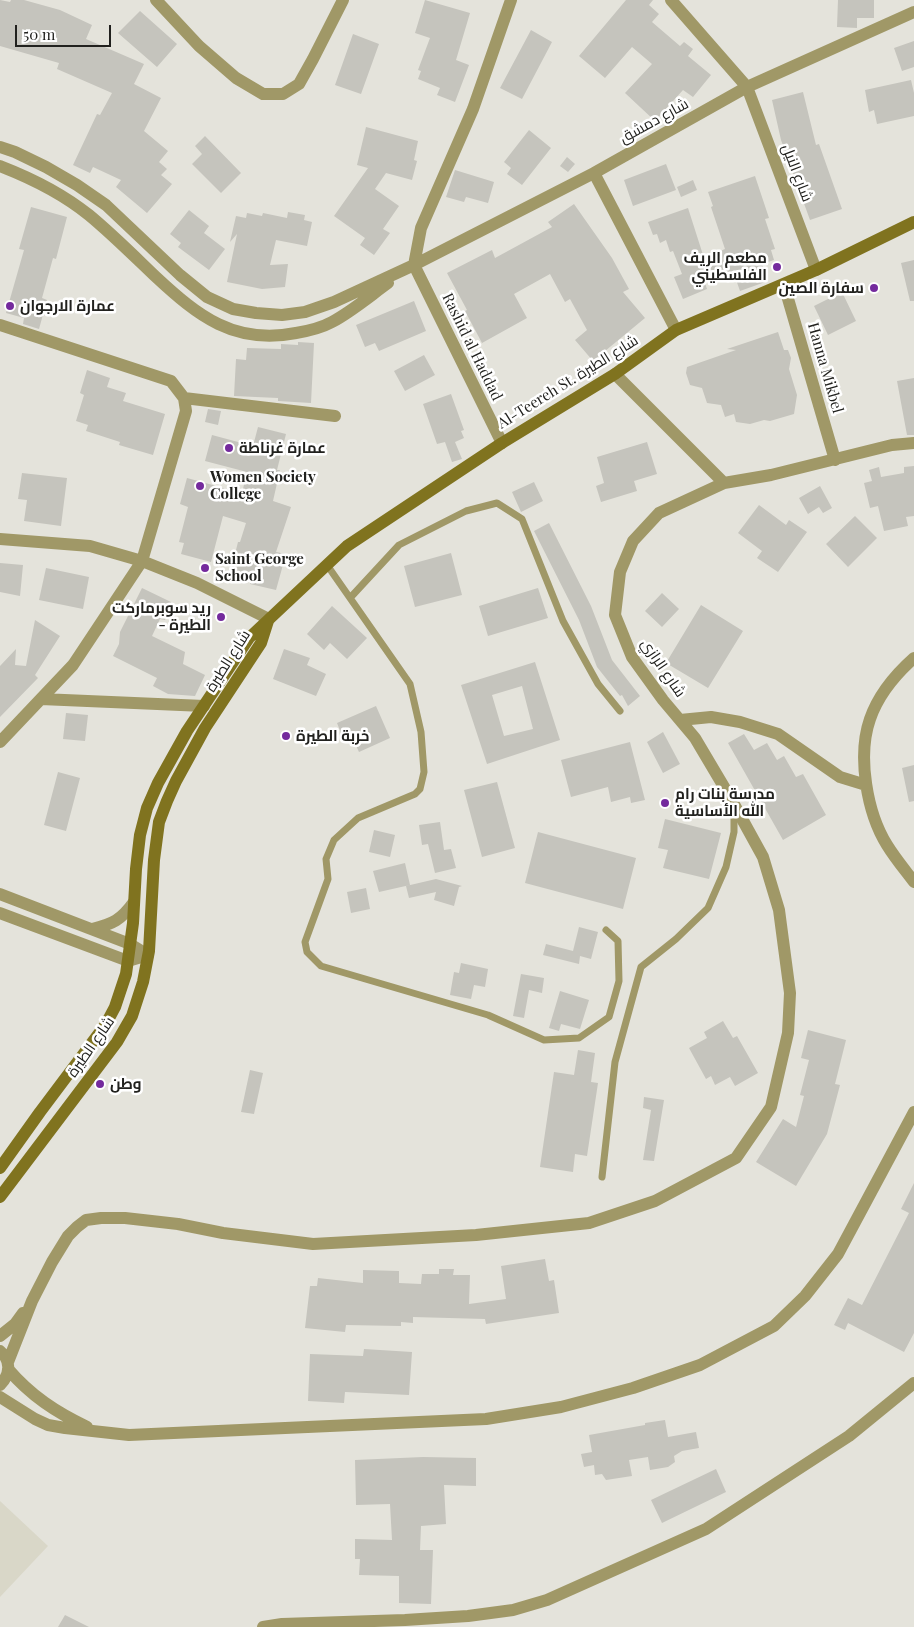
<!DOCTYPE html>
<html>
<head>
<meta charset="utf-8">
<style>
	body { margin:0 }
	#map { position:relative; width:914px; height:1627px; overflow:hidden; background:#e4e3db; font-family:"Playfair Display",serif }
	canvas { display:block }
	.scale { position:absolute; left:15px; top:25px; width:96px; height:22px; box-sizing:border-box; border:2px solid #21211e; border-top:0; padding-left:6px; font-size:15px; line-height:18px; white-space:nowrap; color:#21211e; -webkit-text-stroke:4px #fff; paint-order:stroke }
</style>
</head>
<body>
<div id="map">
<canvas width="914" height="1627"></canvas>
<div class="scale">50 m</div>
</div>
<script>
const ctx = document.querySelector('canvas').getContext('2d');
ctx.lineJoin = 'round';
function fillPath(path, color) {
  ctx.fillStyle = color;
  ctx.fill(path, 'evenodd');
}
function stroke(path, color, width, dash) {
  ctx.strokeStyle = color;
  ctx.lineWidth = width;
  ctx.lineCap = dash ? 'butt' : 'round';
  ctx.setLineDash(dash || []);
  ctx.stroke(path);
}
function drawText(font, color, halo, rows, align = 'center') {
  ctx.font = font + ' "Playfair Display",Cairo,serif';
  ctx.lineWidth = 5;
  ctx.setLineDash([]);
  ctx.textBaseline = 'middle';
  ctx.strokeStyle = halo;
  ctx.fillStyle = color;
  for (const [text, x, y, turn = 0] of rows) {
    ctx.save();
    ctx.translate(x, y);
    ctx.rotate((+turn || 0) * Math.PI / 180);
    ctx.textAlign = isNaN(turn) ? turn : align;
    if (halo) ctx.strokeText(text, 0, 0);
    ctx.fillText(text, 0, 0);
    ctx.restore();
  }
}
fillPath(new Path2D(`
	M0 1501 48 1546 0 1597Z`), '#d9d7c8');
fillPath(new Path2D(`
	M0 0 10 2 11 0H24L60 10 92 25 86 39 144 64 134 84 161 98 144 131 168 151 159 162 167 169 161 175 172 184 147 213 116 187 121 180 93 167 90 173 73 165 97 114 100 115 112 93 57 69 59 63 0 46Z
	M425 0 470 13 456 60 469 65 455 102 437 95 440 88 418 79 421 71 418 70 430 38 415 33Z
	M626 0H653L649 5 659 14 652 22 680 46 684 42 693 49 688 56 711 75 693 97 683 90 655 121 625 93 652 64 632 47 605 78 579 56Z
	M838 0H874V18H857V28L837 27Z
	M140 11 177 44 157 67 118 33Z
	M531 30 552 42 522 99 500 88Z
	M353 34 379 44 361 94 335 85Z
	M914 41V67L902 71 894 48Z
	M911 80 914 93V116L877 124 874 110 869 112 865 90Z
	M803 92 816 145 819 144 842 209 810 220 781 140 772 100Z
	M366 127 418 141 414 160 417 161 412 180 386 173 375 189 399 206 383 229 390 233 374 255 360 245 365 238 334 216 368 168 357 165Z
	M529 130 551 148 522 185 507 174 511 168 504 162Z
	M205 136 241 173 221 193 192 164 202 154 195 146Z
	M567 157 575 164 568 172 560 166Z
	M666 164 676 190 633 206 624 180Z
	M455 170 494 182 488 203 466 197 464 202 446 197Z
	M755 176 769 218 765 219 775 249 771 250 774 260 762 264 768 281 740 291 733 271 705 283 707 289 683 299 674 277 682 274 673 251 670 252 666 240 660 243 657 234 653 235 648 222 688 208 704 258 725 249 711 207 713 206 708 192Z
	M693 180 697 190 681 197 677 187Z
	M574 204 612 258 629 289 623 292 645 318 593 361 575 340 587 330 570 299 565 302 550 274 514 294 527 318 482 343 465 311 467 310 447 273 492 250 495 258 552 227 548 222Z
	M31 207 67 217 56 259 53 258 42 298 47 300 39 329 23 324 24 318 6 313 24 250 19 249Z
	M189 210 209 226 204 233 225 249 209 270 178 247 181 243 170 234Z
	M288 212 305 215 304 220 312 222 307 246 276 240 270 265 288 264 285 287 262 289 227 282 237 234 230 242 236 216 246 218 247 213 262 216 263 213 287 218Z
	M914 260V301H910L901 263Z
	M842 292 856 321 828 335 814 306Z
	M414 301 426 331 379 351 375 343 365 347 356 325Z
	M778 332 784 350H788L791 358 789 369 797 395 794 414 770 421 764 420 750 424 736 422 734 414 725 417 721 405 707 403 702 388 690 385 686 373 687 367 736 350 727 349Z
	M298 342 314 343 311 403 278 401V398L234 396 236 359 246 360 247 348 281 349V344L298 345Z
	M424 355 435 375 405 391 394 371Z
	M87 370 110 378 107 387 126 393 123 401 165 414 153 455 119 445 120 442 86 431 88 425 76 421 84 395 80 393Z
	M914 378V435H907L897 381Z
	M451 394 464 430 461 431 464 438 455 442 462 459 452 462 445 442 437 444 423 404Z
	M208 409 221 411 218 425 205 422Z
	M258 427 286 434 277 470H280L273 501 291 507 276 552 286 554 276 590 250 584 251 579 230 574 238 542H240L246 523 223 516 211 562 181 554 184 543 179 542 188 507 180 504 187 478 242 493 247 472 205 461 212 435 253 446Z
	M647 442 657 474 634 481 637 491 601 502 596 486 604 483 597 457Z
	M914 466V516L906 517 908 526 884 531 878 506 870 508 864 483 872 481 869 470 879 467 881 477 904 473V467Z
	M22 473 67 478 61 526 24 521 27 500 18 499Z
	M534 482 543 501 521 512 512 492Z
	M820 486 832 508 823 513 819 507 808 514 799 498Z
	M759 505 786 525 789 520 807 532 778 572 757 558 762 551 738 533Z
	M855 516 877 538 848 567 826 544Z
	M549 523 591 606 612 660 640 696 628 706 622 695 620 696 597 667 579 620 534 531Z
	M451 553 462 595 415 607 404 566Z
	M0 563 23 565 20 596 0 592Z
	M46 568 89 577 83 609 39 600Z
	M142 588 171 602 165 620 160 619 152 636 185 652 183 664 205 675 195 696 168 694 153 686 157 678 113 656 119 644 120 632Z
	M538 588 548 618 488 636 479 606Z
	M662 593 679 609 662 627 645 611Z
	M701 605 743 631 708 688 666 663Z
	M332 606 367 638 347 659 330 643 324 650 307 634Z
	M35 620 60 636 35 675 38 678 0 717V666L16 649 15 665 26 666Z
	M284 649 310 658 307 665 326 674 316 696 273 679Z
	M535 662 560 740 487 764 461 685ZM522 686 533 729 504 736 492 695Z
	M376 706 390 738 359 752 351 735 343 738 337 723Z
	M66 713 88 715 85 741 63 739Z
	M663 732 680 764 663 773 647 742Z
	M744 734 754 750 767 743 777 760 784 756 796 777 803 774 826 815 783 840 728 743Z
	M630 742 645 800 631 803 630 797 611 802 608 787 571 797 561 760Z
	M914 765V801L909 802 902 768Z
	M58 772 80 778 66 831 44 825Z
	M497 782 515 848 482 857 464 790Z
	M665 819 721 833 709 879 663 868 668 850 658 848Z
	M440 822 444 850 451 849 456 868 435 873 428 844 422 845 419 825Z
	M374 830 395 835 390 857 369 852Z
	M538 832 636 858 623 909 525 883Z
	M405 863 410 885 379 892 373 871Z
	M436 879 462 886 459 887 454 906 434 900 436 892 409 898 406 886Z
	M366 888 370 909 351 913 347 892Z
	M579 927 598 932 591 959 580 956 579 964 543 955 546 944 573 951Z
	M461 963 488 969 485 987 474 985 471 999 450 995 454 972 459 973Z
	M521 974 544 978 542 993 529 990 524 1018 513 1016Z
	M560 991 589 1000 580 1029 561 1024 559 1031 549 1028Z
	M723 1021 733 1038 737 1036 758 1073 735 1086 730 1077 715 1085 711 1076 706 1079 689 1048 707 1038 704 1032Z
	M808 1030 846 1040 835 1084 840 1085 827 1134 796 1186 756 1162 783 1119 796 1127 804 1096 800 1095 809 1060 801 1058Z
	M578 1050 595 1053 591 1082 598 1083 587 1156 575 1154 573 1172 540 1167 554 1072 574 1075Z
	M250 1070 263 1073 254 1114 241 1112Z
	M644 1097 664 1100 654 1161 643 1160 651 1110 643 1108Z
	M914 1183V1333L904 1352 848 1323 845 1330 834 1325 848 1298 862 1305 909 1213 901 1209Z
	M545 1259 549 1281 554 1280 559 1313 486 1324 485 1319 413 1317V1323L401 1322V1326L346 1325 345 1332 305 1328 310 1286H317L318 1278 363 1283V1270L399 1271V1283L421 1284 422 1274H439V1269H454L453 1275H470L469 1304 506 1299 501 1266Z
	M364 1349 412 1352 409 1395 345 1392 344 1403 308 1401 310 1354 363 1356Z
	M665 1420 668 1437 696 1432 699 1448 682 1451 674 1456 675 1462 668 1467 650 1470 648 1457 629 1460 632 1476 606 1480 602 1474 595 1475 594 1465 584 1467 581 1454 592 1452 589 1435 645 1425V1423Z
	M423 1457 476 1458V1486L444 1485 446 1524 421 1526 420 1550H433L431 1604 399 1603V1576L359 1575 360 1559H355V1539L392 1540 390 1504 356 1505 355 1460Z
	M716 1469 726 1492 662 1523 651 1500Z
	M65 1615 89 1627H58Z`), '#c5c4bd');
stroke(new Path2D(`
	M327 565 410 684 421 732 424 772 420 789 415 794 358 818 334 840 326 859 328 879 305 942 307 952 321 966 488 1015 544 1040 579 1038 609 1017 619 981 618 941 606 930
	M350 598 399 545 466 511 497 503 522 519 563 621 598 684 620 711
	M602 1177 615 1062 641 967 676 939 708 908 726 867 734 832V808`), '#a09867', 7);
stroke(new Path2D(`
	M156 0 199 46 236 78 263 94H283L299 84 313 59 343 0
	M671 0 747 87 816 270
	M0 147 15 152 46 167 77 185 106 205 180 275 207 297 233 309 256 313 282 315 305 312 334 302 414 265 594 173 747 87 914 12
	M0 166C31 178 63 194 89 215 112 234 134 256 156 277 198 316 234 345 296 333 308 331 321 328 332 322 351 312 370 296 388 283
	M594 173 676 330
	M414 265 502 443
	M410 267 414 265 421 228 473 109 511 0
	M784 285 835 460
	M0 325 171 381 184 398 186 411 142 561 73 665 0 742
	M615 374 724 483
	M184 398 335 416
	M0 539 90 546 142 561 197 583 269 619
	M914 658C896 674 878 696 870 719 857 756 867 813 887 845 895 858 905 870 914 882
	M41 699 204 706
	M680 720 711 717 740 722 778 734 840 777 866 785
	M0 894 130 944 148 955
	M0 913 128 961 148 955
	M92 929C113 924 121 920 134 902
	M0 1336 15 1324 23 1313
	M0 1351C12 1361 10 1375 0 1385
	M8 1362 32 1301 52 1262 68 1236 77 1227 86 1220 101 1218H125L178 1224 223 1233 313 1244 476 1235 589 1223 655 1201 736 1158 771 1107 788 1033 790 993 779 910 763 857 730 797 695 738 663 700 632 657 615 615 620 572 633 541 659 513 724 483 771 475 892 445 914 443
	M8 1369C31 1396 56 1412 87 1427
	M0 1397 35 1419 48 1425 65 1428 129 1435 486 1419 561 1407 633 1388 700 1365 774 1326 805 1296 838 1254 914 1112
	M263 1627 282 1624 405 1620 468 1616 513 1610 547 1600 706 1529 849 1436 914 1383`), '#a09867', 12);
stroke(new Path2D(`
	M0 1168 40 1112 106 1024 115 1007 126 974 133 923 136 869 140 835 147 808 158 783 187 731 249 638 347 546 502 443 615 374 676 330 816 270 914 222
	M0 1197 117 1042 132 1016 143 982 149 951 154 860 159 822 167 801 176 781 205 728 261 643 268 621`), '#80731f', 12);
for (const [x, y, r, color] of [
	[777,267,5,"#742a9d"],
	[874,288,5,"#742a9d"],
	[10,306,5,"#742a9d"],
	[229,448,5,"#742a9d"],
	[200,486,5,"#742a9d"],
	[205,568,5,"#742a9d"],
	[221,617,5,"#742a9d"],
	[286,736,5,"#742a9d"],
	[665,803,5,"#742a9d"],
	[100,1084,5,"#742a9d"]
]) {
  const dot = new Path2D();
  dot.arc(x, y, r, 0, 2 * Math.PI);
  ctx.fillStyle = color;
  ctx.fill(dot);
  stroke(dot, '#fff', 2);
}
drawText('15px', '#21211e', '#fff', [
	["شارع دمشق",654,121,-29],
	["شارع النيل",797,173,69],
	["Rashid al Haddad",472,347,64],
	["Hanna Mikbel",825,368,74],
	["Al-Teereh St. شارع الطيرة",568,382,-32],
	["شارع الطيرة",228,661,-58],
	["شارع الرازي",663,668,56],
	["شارع الطيرة",91,1047,-55]
]);
drawText('bold 15px', '#21211e', '#fff', [
	["مطعم الريف",767,258,"right"],
	["الفلسطيني",767,275,"right"],
	["سفارة الصين",864,288,"right"],
	["عمارة الارجوان",20,306],
	["عمارة غرناطة",239,448],
	["Women Society",210,477],
	["College",210,494],
	["Saint George",215,559],
	["School",215,576],
	["ريد سوبرماركت",211,608,"right"],
	["- الطيرة",211,625,"right"],
	["خربة الطيرة",296,736],
	["مدرسة بنات رام",675,794],
	["الله الأساسية",675,811],
	["وطن",110,1084]
], 'left');
</script>
</body>
</html>
